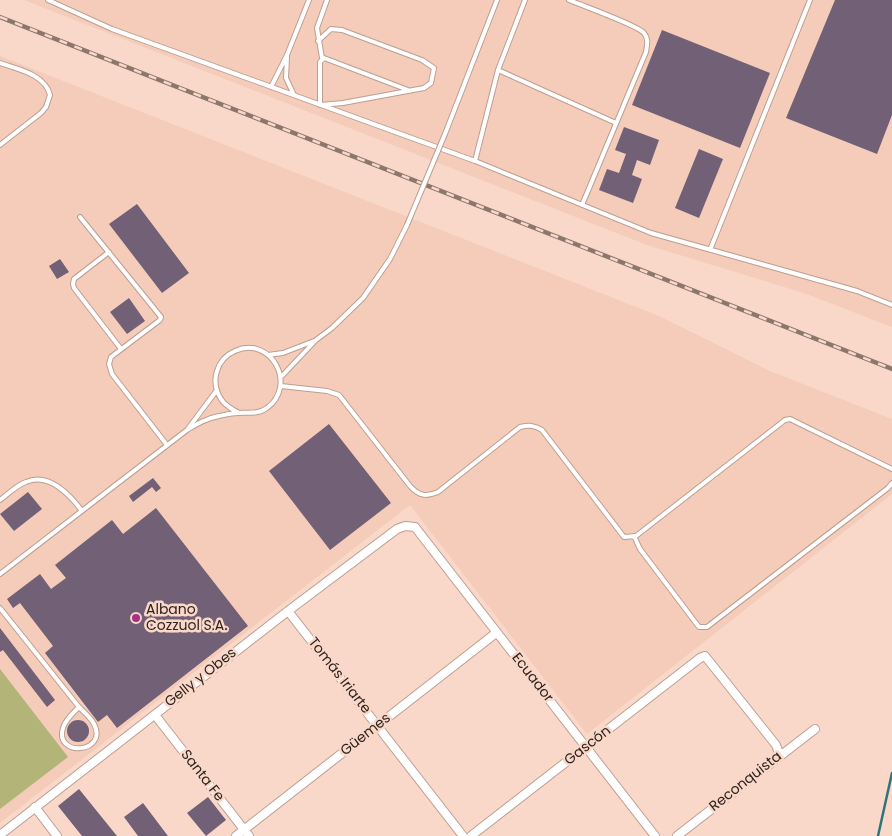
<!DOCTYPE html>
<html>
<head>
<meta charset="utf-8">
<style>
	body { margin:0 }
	canvas { display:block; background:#f9d8c9 }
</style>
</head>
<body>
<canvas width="892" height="836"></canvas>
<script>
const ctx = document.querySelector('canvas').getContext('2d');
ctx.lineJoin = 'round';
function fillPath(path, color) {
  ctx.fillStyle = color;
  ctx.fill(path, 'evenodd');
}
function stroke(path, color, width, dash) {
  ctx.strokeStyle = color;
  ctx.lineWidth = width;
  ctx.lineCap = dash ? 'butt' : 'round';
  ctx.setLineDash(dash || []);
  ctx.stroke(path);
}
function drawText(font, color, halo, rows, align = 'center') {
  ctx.font = font + ' Poppins,sans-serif';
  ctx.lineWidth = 5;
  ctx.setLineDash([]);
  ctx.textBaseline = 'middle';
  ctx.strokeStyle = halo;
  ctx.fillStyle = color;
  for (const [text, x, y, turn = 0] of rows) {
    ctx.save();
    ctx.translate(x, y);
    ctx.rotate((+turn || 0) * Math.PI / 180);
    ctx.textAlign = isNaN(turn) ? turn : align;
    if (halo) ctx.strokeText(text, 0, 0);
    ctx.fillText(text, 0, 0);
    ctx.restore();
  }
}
fillPath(new Path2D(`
	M24 0H892V327L804 293 647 245Z
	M0 56 659 316 770 371 892 419V494L587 734 410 505 0 823Z`), '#f4ccb9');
fillPath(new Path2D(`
	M0 669 68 757 0 809Z`), '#b2b577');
stroke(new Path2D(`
	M878 836 892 773`), '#30747a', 2.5);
fillPath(new Path2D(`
	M835 0H892V115L877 154 786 118Z
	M662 30 770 73 740 148 632 105Z
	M624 127 659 140 650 165 637 160 632 175 642 179 633 203 599 190 607 169 619 173 626 154 615 150Z
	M699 149 723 159 699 218 675 208Z
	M137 204 189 273 162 293 109 224Z
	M60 259 69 272 57 279 49 266Z
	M129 298 145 321 127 334 110 312Z
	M329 424 391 503 330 550 269 471Z
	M153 478 161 488 156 492 152 487 133 502 129 496Z
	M28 492 42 509 14 531 0 514Z
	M156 508 248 626 117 728 107 715 98 722 45 653 53 646 20 603 13 608 7 599 40 574 51 589 66 578 55 565 112 520 123 534Z
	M0 628 55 700 47 707 3 650 0 652Z
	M67 731a11 11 0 1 1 22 0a11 11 0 1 1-22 0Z
	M79 789 117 836H82L58 806Z
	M208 797 226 820 206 836 187 813Z
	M143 803 168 836H138L124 817Z`), '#726077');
const service = new Path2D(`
	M48 0 112 29 475 161 651 233 857 291 892 305
	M569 0C583 6 637 25 644 33 649 39 647 45 646 52L582 205
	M318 41 331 29 342 30 422 60 434 68 431 83 424 88 343 103 320 105V62L324 58 408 90
	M287 57 286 78 294 95
	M322 58 317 28 327 0
	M0 63C17 69 45 74 50 95L46 107 41 113 0 145
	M498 70 616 123
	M271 87 287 55 309 0
	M445 134 497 0
	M475 161 498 70 525 0
	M80 217 161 317 160 320 111 357 109 364 112 374 167 445
	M710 250 810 0
	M109 252 74 279 73 284 74 288 121 349
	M268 355 283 353 314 341
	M281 377 316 340 332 328 363 298 390 259 407 225
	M281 386 327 391 339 395 410 486C419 496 426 497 438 492L520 427C529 425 534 425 542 430L624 537 636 536 785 420 790 419 892 469
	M217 390 187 430C197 424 207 418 219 416 225 415 231 413 238 413 248 412 257 415 267 408 298 385 271 335 235 351 216 359 210 382 221 399 225 406 232 409 239 413
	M0 500C8 494 17 485 26 482 49 472 70 495 82 511
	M634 536 640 549 699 627H707L888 488 892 483
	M0 574 187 430
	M0 608 79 707
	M79 707C84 712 91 718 94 724 109 753 54 758 63 728 65 720 73 713 79 707Z`);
const minor = new Path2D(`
	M288 611 463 836
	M155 715 249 836
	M35 807 57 836
	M0 835 288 611 397 529 405 526 415 527 655 836
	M236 836 496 633
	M471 836 700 658 705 656 776 745 780 756
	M677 836 815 729`);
stroke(service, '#bd9e90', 6);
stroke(minor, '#bd9e90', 10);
stroke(service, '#fff', 4);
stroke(minor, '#fff', 8);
const rail = new Path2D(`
	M0 17 892 369`);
stroke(rail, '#8c776c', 4.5);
stroke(rail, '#f9d8c9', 2.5, [8]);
const serviceBridge = new Path2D(`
	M407 225 445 134`);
stroke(serviceBridge, '#bd9e90', 6, []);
stroke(serviceBridge, '#fff', 4);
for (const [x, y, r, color] of [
	[136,618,5,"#aa2f81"]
]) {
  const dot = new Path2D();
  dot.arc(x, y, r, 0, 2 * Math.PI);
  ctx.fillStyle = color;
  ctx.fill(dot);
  stroke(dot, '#f9d8c9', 2);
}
drawText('14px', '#2f231d', '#f9d8c9', [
	["Albano",146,610],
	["Cozzuol S.A.",146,626]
], 'left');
drawText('14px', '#2f231d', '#f9d8c9', [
	["Tomás Iriarte",339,676,52],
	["Gelly y Obes",201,678,-38],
	["Ecuador",532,678,52],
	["Güemes",366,735,-38],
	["Gascón",588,746,-38],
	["Santa Fe",202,776,52],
	["Reconquista",746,782,-38]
]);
</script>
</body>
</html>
